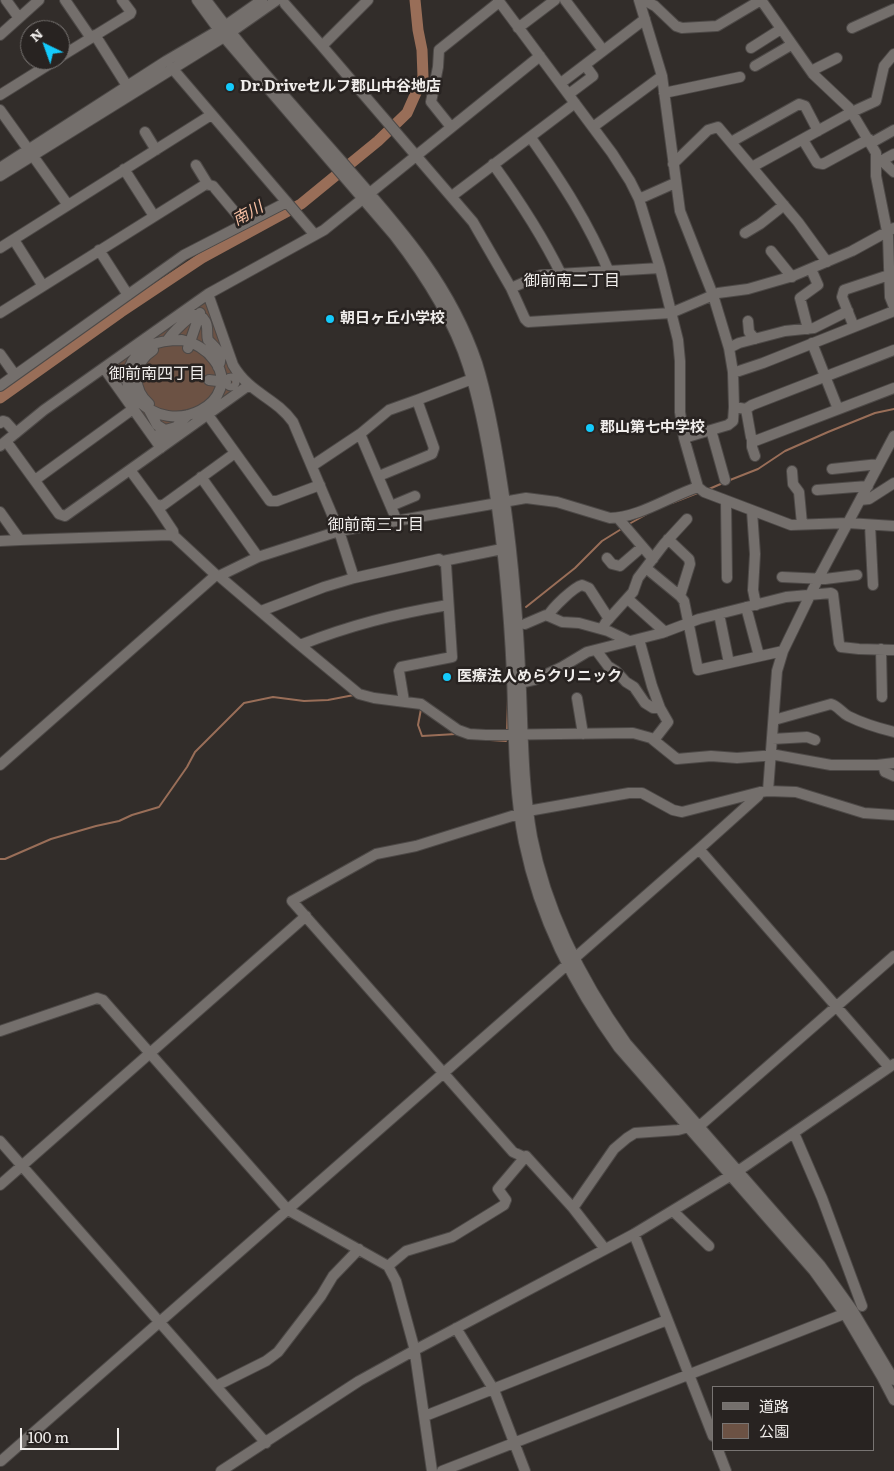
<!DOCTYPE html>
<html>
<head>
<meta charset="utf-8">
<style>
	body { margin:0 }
	#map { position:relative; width:894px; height:1471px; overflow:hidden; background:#322d2a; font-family:Literata,"Noto Sans JP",serif }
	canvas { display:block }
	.legend { position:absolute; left:712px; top:1386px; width:162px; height:65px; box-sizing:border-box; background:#282321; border:1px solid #787472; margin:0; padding:6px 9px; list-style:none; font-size:15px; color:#f0edeb }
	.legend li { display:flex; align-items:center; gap:10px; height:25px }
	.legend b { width:25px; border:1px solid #787472 }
	.north { position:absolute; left:20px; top:20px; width:50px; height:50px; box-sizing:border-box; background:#282321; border:1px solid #787472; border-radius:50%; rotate:318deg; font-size:14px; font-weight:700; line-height:20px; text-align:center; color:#f0edeb }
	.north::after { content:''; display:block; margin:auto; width:18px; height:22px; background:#14cafb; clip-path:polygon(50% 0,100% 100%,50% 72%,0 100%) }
	.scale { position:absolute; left:20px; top:1428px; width:99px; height:22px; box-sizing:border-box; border:2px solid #f0edeb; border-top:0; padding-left:6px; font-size:15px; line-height:18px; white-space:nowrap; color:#f0edeb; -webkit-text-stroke:4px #282321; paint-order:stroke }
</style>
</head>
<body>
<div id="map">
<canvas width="894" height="1471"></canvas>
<ul class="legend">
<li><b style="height:6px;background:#746f6c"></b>道路</li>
<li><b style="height:14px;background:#6c5244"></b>公園</li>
</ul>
<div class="north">N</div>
<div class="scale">100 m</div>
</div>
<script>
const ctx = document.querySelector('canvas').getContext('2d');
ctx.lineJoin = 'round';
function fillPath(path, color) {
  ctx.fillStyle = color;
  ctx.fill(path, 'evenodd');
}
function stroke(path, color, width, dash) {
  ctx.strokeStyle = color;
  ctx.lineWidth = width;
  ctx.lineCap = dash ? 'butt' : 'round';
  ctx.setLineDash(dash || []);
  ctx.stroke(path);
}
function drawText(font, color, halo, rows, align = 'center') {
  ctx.font = font + ' Literata,"Noto Sans JP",serif';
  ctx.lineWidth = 5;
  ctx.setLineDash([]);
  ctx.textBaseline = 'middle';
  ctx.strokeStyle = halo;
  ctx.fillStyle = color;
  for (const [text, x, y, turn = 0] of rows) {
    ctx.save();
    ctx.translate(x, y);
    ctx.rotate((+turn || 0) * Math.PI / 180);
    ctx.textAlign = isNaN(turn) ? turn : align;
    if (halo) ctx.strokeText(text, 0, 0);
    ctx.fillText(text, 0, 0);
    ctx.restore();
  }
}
fillPath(new Path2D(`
	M205 301 227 361 241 383 240 386 163 442 159 440 109 368Z`), '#6c5244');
stroke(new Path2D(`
	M730 480 758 469 785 451 828 432 875 413 894 409
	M709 489 723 483
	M672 503 700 492
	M629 524 647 514
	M526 607 575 568 602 541 623 528
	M421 709 418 725 422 736 456 734
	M507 732 508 699
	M490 740 506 741V739
	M0 859H5L51 839 96 826 119 821 132 815 159 807 187 767 195 752 244 703 273 697 304 701 328 700 354 695`), '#996e58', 2);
stroke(new Path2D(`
	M0 398 121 312 202 258 301 204 378 141 407 113 423 77 422 50 418 30 415 0`), '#996e58', 11);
const minor = new Path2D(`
	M6 0 19 18
	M65 0 91 38
	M197 0 224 37 394 235C425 275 453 318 468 366 480 403 487 442 493 480 503 544 509 609 512 674 514 730 513 787 524 842 540 919 573 984 619 1048L814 1271 845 1314 882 1377 894 1400
	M206 0C249 58 298 111 345 165 399 227 450 283 477 363 489 402 496 443 502 483 512 545 517 606 520 669 523 725 522 782 532 837 547 913 582 981 626 1043L820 1265 853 1311 894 1380
	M368 0 322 46 473 222 511 288 525 319 528 322 671 313 718 293 748 289 793 276 852 251 894 228
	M498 0 612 153 630 181 639 199 660 268 678 340 680 361V412L684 438 698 487 704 492 791 525 848 523 894 526
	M565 0 603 50
	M639 0 662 76 680 211 713 295 729 348 733 372 734 407 733 421 728 425 684 438
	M644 0 655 6 676 26 682 28 717 26 761 0
	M761 0 813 74 849 108 876 153V176L888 236 890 297 894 307
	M285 4 322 46
	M518 28 555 0
	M852 28 894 9
	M0 35 39 0
	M95 35 124 81
	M751 48 781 29
	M60 57 130 14 131 12 122 0
	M755 66 791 45
	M172 68 315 235
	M811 71 837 58
	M561 83 645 19
	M664 93 740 77
	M569 94 593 76 585 65
	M0 95 56 60
	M0 110 68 205
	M451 127 431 102 438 67 439 50 499 2
	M593 127 662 76
	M145 132 156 150
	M531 138C562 182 588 222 609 272
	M803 140 817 163 823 164 869 139
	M731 142 799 104 805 106 818 131
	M871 143 894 130
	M881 160 894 172
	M876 161H881L894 154
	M493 164C519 200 542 235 561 274
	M673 164 708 130 718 127 798 222 827 262
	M196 165 207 183
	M752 167 852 112 876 101 884 66 894 54
	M0 168 166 61 219 30 262 0
	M124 169 154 216
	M0 176 224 37 277 0
	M452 196 575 103
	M639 199 675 183
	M745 233 760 224 784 205
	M14 240 43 286
	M0 248 211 115
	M99 250 128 295
	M771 251 792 277
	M511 288 541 275 660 268
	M208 294 233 365C250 394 275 397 293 422L339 531 354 578
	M0 313 206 184 213 186 244 223
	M748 321 749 332 755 339
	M854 327 842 297 844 290 889 275
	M808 329 800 298 818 285 811 269
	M182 340C195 343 206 349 214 360 245 400 173 442 135 397 119 380 130 356 149 346 159 341 170 340 182 340Z
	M167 341C170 336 173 333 177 329 185 322 196 306 205 321 209 327 206 334 208 340 216 349 225 354 218 367
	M812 343 838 409
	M188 348 200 313
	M729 348 739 343 785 331 814 328 848 311
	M0 354 15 375
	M104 368 161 448
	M117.5 375a3.5 3.5 0 1 1 7 0a3.5 3.5 0 1 1-7 0Z
	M733 372 739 371 763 363 894 311
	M227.5 382a3.5 3.5 0 1 1 7 0a3.5 3.5 0 1 1-7 0Z
	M209 380 226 382
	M0 386 184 255 287 202
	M417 400 467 381
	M149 404C131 388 133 363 153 350
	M734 407 746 409 751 437 755 441 894 388
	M746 409 752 405 894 350
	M149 410 157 425 165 430 176 427 188 415
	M208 415 270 501H277L320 485
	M0 423 3 421 6 422 16 433
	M160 433a4 4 0 1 1 8 0a4 4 0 1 1-8 0Z
	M711 430 725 480
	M360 434 397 521
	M752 439V447L755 456
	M6 441 59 514 65 516 249 385
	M0 446 44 410 208 294 324 230 540 56
	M312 466 360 434 389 410 417 400 434 448 432 454 379 476
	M832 469 879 464
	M130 470 155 504 162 506 235 453
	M792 471 793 484 799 492 802 524
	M201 477 258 557
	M35 480 133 409
	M817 490 868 486
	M860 500 869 499 894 483
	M726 501 727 578
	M155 504 173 531 174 536
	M391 506 415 496
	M752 511 755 554 753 590 756 605
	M0 512 20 540 169 535 174 536 216 575 219 576 258 557 339 531 526 498 557 502 610 518C638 518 670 496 698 487
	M618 518 653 559
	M870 525 873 585
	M668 539 689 559 690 564 680 596
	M0 541 20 540
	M607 558 612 564 620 566 642 547
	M443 561 497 550
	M646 568 680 596 684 601 698 670 783 651
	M219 576 295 641 359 694 374 698 421 704 458 730 469 734 486 735 633 733 651 738 677 759 711 756 737 758 776 755 831 765H877L894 763
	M782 577 825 579 857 575
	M628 599 665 632
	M746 607 759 656
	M261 611 324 587 354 578 439 559 446 564 452 657 401 667 399 671 404 701
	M719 614 729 663
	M548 616C552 608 574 587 582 585L589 588 609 619
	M525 624 546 615 562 622 579 623 608 631 629 641
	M602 629 606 622 633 592 638 578 664 544 687 519
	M639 639 652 686 660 708 668 722 654 740
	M300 645C351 625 395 614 448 605
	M881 649 882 697
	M596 650 608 666 616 671 626 682 634 687 645 703 653 708H660
	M521 683 534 680 562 667 587 652 662 633 699 619 786 597 831 593 833 594 839 643 841 647 859 649 894 650
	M577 698 583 734
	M774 720 831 704C838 706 841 712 848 716 862 723 878 728 894 732
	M772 739 807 737 815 740
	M0 765 216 575
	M883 765 885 772 894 776
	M768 791 796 792 864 813 894 815
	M699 849 889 1067
	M0 1031 97 998 103 1000 288 1210 388 1266 396 1281 414 1347 432 1471
	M794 1133 822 1198 862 1306
	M0 1141 266 1443
	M524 1157 513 1152 292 901 376 854 416 846 528 811 629 793H642L673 810 682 812 760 792
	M0 1185 306 916
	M573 1208 614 1149 627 1138 635 1133 678 1130 703 1123 894 956
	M673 1211 709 1246
	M634 1234 713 1436
	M388 1266 406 1251 452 1237 504 1205 506 1200 498 1189 526 1156 573 1208 605 1249
	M456 1328 494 1390 525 1471
	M216 1386 266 1361 278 1352 321 1296 333 1276 359 1249
	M425 1416 667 1320
	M718 1450 726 1471
	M1 1461 699 849 758 796 760 792 768 791 777 671 783 651 817 581 894 436
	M221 1471 359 1381 415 1350 634 1234 738 1171 894 1064
	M442 1471 849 1312`);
stroke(minor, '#4d4947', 12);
stroke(minor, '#746f6c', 10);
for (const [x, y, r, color] of [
	[230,87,5,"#14cafb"],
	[330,319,5,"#14cafb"],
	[590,428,5,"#14cafb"],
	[447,677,5,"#14cafb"]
]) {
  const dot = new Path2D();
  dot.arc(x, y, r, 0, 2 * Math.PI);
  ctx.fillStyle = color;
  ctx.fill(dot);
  stroke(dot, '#282321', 2);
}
drawText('bold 15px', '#f0edeb', '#282321', [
	["Dr.Driveセルフ郡山中谷地店",240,87],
	["朝日ヶ丘小学校",340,319],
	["郡山第七中学校",600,428],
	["医療法人めらクリニック",457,677]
], 'left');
drawText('italic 16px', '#f8c0a4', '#282321', [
	["南川",248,214,-29]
]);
drawText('16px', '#f0edeb', '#282321', [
	["御前南二丁目",572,281],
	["御前南四丁目",157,374],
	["御前南三丁目",376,525]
]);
</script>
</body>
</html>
